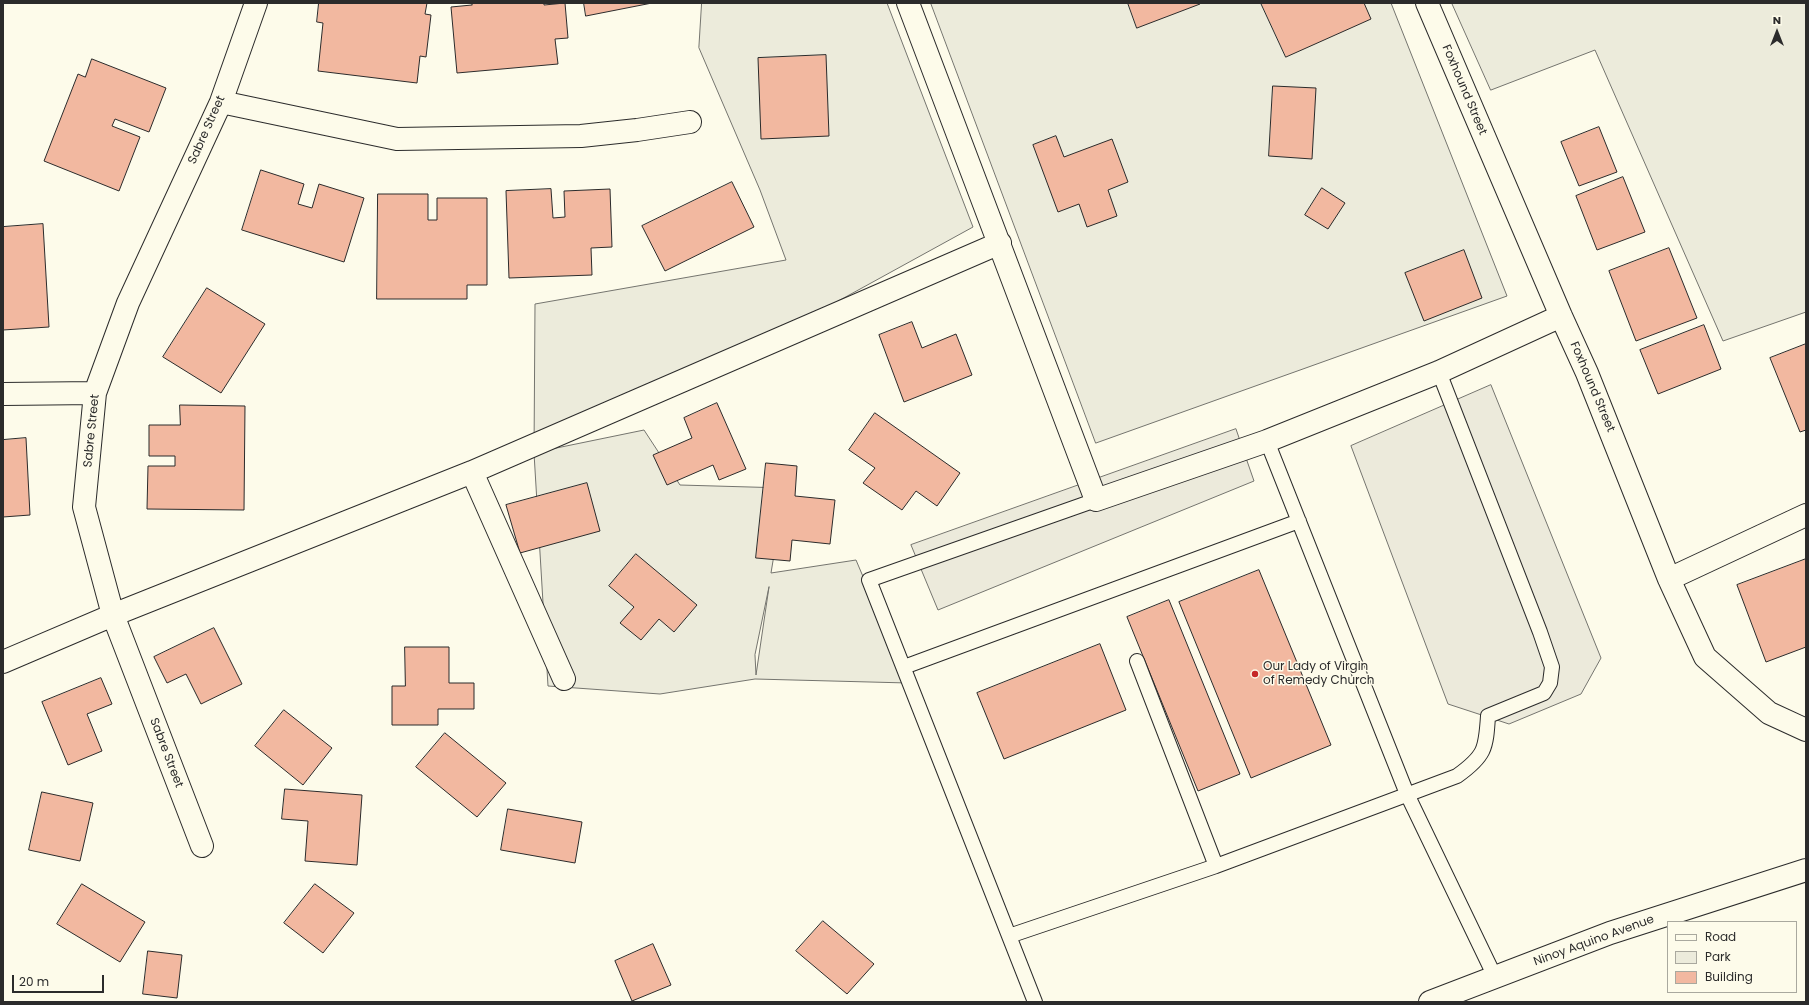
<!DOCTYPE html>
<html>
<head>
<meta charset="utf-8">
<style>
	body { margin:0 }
	#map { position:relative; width:1809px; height:1005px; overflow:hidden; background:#fdfbea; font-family:Poppins,sans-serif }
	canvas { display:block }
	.frame { position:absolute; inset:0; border:4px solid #2b2b2b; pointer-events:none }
	.legend { position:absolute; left:1667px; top:921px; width:130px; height:72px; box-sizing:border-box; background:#fdfbea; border:1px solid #a9a89e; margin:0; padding:5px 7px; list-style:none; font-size:12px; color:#2b2b2b }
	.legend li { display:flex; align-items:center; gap:8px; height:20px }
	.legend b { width:20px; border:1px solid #a9a89e }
	.north { position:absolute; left:1757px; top:12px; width:40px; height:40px; -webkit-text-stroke:3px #fdfbea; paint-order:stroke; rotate:0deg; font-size:11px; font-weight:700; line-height:16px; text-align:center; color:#2b2b2b }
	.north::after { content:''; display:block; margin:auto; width:14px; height:18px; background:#2b2b2b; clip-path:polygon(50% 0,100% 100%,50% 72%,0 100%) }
	.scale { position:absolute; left:12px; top:975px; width:92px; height:18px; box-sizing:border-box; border:2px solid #2b2b2b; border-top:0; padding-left:5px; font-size:12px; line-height:14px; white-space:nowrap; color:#2b2b2b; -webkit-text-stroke:3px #fdfbea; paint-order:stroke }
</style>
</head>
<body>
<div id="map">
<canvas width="1809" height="1005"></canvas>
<div class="frame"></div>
<ul class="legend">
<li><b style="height:5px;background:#fdfbea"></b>Road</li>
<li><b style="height:11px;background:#ecebdb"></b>Park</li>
<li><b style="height:11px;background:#f2b8a0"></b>Building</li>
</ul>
<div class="north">N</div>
<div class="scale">20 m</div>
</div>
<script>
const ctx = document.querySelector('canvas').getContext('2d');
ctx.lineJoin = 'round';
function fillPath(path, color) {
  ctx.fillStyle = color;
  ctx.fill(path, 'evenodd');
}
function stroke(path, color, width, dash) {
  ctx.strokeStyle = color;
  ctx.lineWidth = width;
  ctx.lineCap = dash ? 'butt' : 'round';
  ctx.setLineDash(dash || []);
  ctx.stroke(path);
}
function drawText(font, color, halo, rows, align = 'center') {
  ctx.font = font + ' Poppins,sans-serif';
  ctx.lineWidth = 3;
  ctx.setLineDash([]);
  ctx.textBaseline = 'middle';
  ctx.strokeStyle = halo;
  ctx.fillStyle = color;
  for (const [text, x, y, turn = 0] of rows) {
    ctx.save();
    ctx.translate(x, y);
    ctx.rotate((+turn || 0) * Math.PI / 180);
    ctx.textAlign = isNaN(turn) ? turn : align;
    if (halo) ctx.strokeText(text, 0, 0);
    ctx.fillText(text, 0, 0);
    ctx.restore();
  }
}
const green = new Path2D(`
	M702 3H887L973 227 800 322 537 452 644 430 680 485 785 488 771 573 856 560 908 683 755 679 660 694 548 686 534 453 535 304 786 260 760 190 699 48ZM769 587 756 675 755 655Z
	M931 3H1391L1507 296 1096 443Z
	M1452 3H1806V312L1723 341 1595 50 1491 90Z`);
fillPath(green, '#ecebdb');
stroke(green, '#74746e', 1);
const parking = new Path2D(`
	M1491 385 1601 658 1581 694 1509 724 1448 704 1351 446Z
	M1236 429 1254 481 938 610 911 545Z`);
fillPath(parking, '#eceadb');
stroke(parking, '#74746e', 1);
const building = new Path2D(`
	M319 3H427L425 14 431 15 426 57 420 56 417 83 318 71 323 23 317 22Z
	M471 3H544V5L565 3 568 38 555 39 558 64 457 73 451 7 472 5Z
	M584 3H652L586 16Z
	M1128 3H1199L1200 4 1137 28Z
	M1261 3H1364L1371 19 1286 57Z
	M826 55 829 136 761 139 758 58Z
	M92 59 166 88 149 132 115 119 112 126 140 137 119 191 44 161 78 74 85 77Z
	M1273 86 1316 88 1312 159 1269 156Z
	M1599 127 1617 172 1579 186 1561 142Z
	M1056 136 1064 157 1112 139 1128 182 1108 190 1117 216 1087 227 1079 204 1058 212 1033 145Z
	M261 170 304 184 298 204 312 208 319 184 364 198 344 262 242 230Z
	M1623 177 1645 232 1597 250 1576 196Z
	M732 182 754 227 665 271 642 226Z
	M1322 188 1345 203 1328 229 1305 215Z
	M551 189 553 218 565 217 564 191 610 189 612 247 591 248 592 275 509 278 506 191Z
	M378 194H428V220H437V198H487V285H467V299H377Z
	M43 224 49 327 3 330V227Z
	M1669 248 1697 318 1636 341 1609 271Z
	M1464 250 1482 298 1424 321 1405 273Z
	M207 288 265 324 221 393 163 357Z
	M912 322 922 348 956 334 972 375 904 402 879 335Z
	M1704 325 1721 369 1658 394 1640 350Z
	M1806 344V430L1800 432 1770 358Z
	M717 403 746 469 719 480 713 465 667 485 653 455 692 438 684 418Z
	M180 405 245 406 244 510 147 509 148 466H175V456H149V425H180Z
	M875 413 960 473 937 506 916 491 902 510 863 483 875 468 849 450Z
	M26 438 30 515 3 517V440Z
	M766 463 797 466 795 496 835 500 830 544 792 540 790 561 756 558Z
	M587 483 600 531 520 553 506 505Z
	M636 554 697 605 674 632 659 619 641 640 620 623 634 607 609 586Z
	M1806 559V647L1766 662 1737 585Z
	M1259 570 1331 745 1251 778 1179 602Z
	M1169 600 1240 774 1198 791 1127 617Z
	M214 628 242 684 201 704 186 674 167 683 154 657Z
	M1100 644 1126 710 1004 759 977 693Z
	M405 647H449V683H474V709H438V725H392V686H405Z
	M101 678 112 704 87 714 102 751 68 765 42 702Z
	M284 710 332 748 303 785 255 746Z
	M445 733 506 783 477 817 416 767Z
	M285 789 362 795 357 865 305 861 308 821 282 819Z
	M42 792 93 803 80 861 29 850Z
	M508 809 582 822 575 863 501 850Z
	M82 884 145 922 120 962 57 924Z
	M315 884 354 913 323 953 284 923Z
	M823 921 874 964 847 994 796 951Z
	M653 944 671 985 632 1001 615 961Z
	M148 951 182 955 177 998 143 994Z`);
fillPath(building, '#f2b8a0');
stroke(building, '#2b2b2b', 1);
const lane = new Path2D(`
	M1267 441 1407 794 1495 977
	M1137 661 1216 866
	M904 667 1299 521
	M1009 936 1216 866 1457 776C1485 756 1486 749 1488 716L1544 693 1550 683 1552 667 1540 632 1439 372
	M1035 1002 869 580 1096 500`);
const street = new Path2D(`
	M908 3 1096 500 1267 441 1439 372 1561 316
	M1427 3 1561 316 1587 373 1669 579 1705 657 1769 713 1806 730
	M221 102 397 139 581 136 637 130 690 122
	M3 394 95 393
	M472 472 564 679
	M1669 579 1806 515
	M3 662 113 615 472 472 1000 243
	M202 846 113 615 84 507 95 393 128 303 221 102 256 3`);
const secondary = new Path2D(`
	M1430 1002 1610 933 1806 870`);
stroke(lane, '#2b2b2b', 16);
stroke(street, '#2b2b2b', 24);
stroke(secondary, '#2b2b2b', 24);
stroke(lane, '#fdfbea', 14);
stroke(street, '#fdfbea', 22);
stroke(secondary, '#fdfbea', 22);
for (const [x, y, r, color] of [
	[1255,674,4,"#c62828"]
]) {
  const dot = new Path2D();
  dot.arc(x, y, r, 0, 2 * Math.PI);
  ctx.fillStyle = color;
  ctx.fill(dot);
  stroke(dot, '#fdfbea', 1.5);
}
drawText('12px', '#2b2b2b', '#fdfbea', [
	["Foxhound Street",1464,90,67],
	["Sabre Street",207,130,-66],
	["Foxhound Street",1592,387,67],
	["Sabre Street",92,431,-84],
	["Sabre Street",166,753,69],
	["Ninoy Aquino Avenue",1594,941,-20]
]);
drawText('12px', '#2b2b2b', '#fdfbea', [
	["Our Lady of Virgin",1263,667],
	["of Remedy Church",1263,681]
], 'left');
</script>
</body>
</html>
